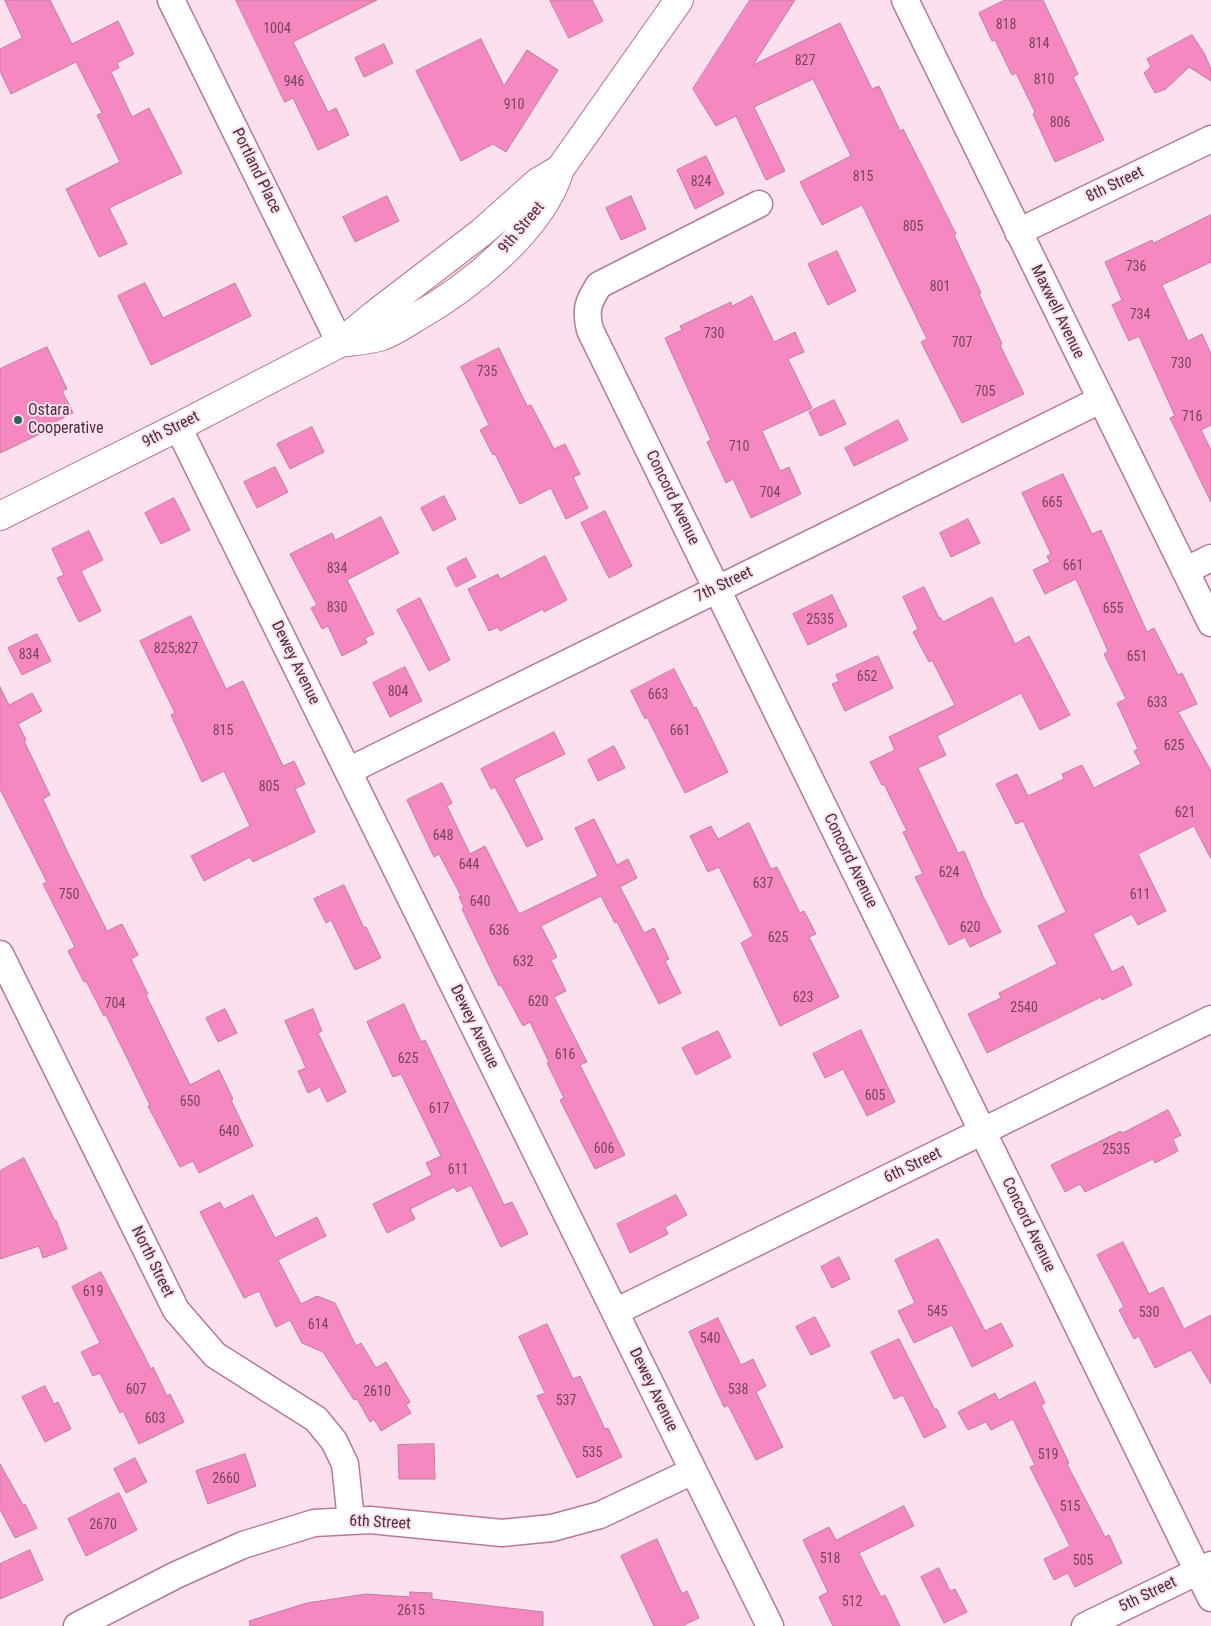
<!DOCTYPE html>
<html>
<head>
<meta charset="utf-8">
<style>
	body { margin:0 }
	canvas { display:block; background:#fde0ed }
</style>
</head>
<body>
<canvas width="1211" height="1626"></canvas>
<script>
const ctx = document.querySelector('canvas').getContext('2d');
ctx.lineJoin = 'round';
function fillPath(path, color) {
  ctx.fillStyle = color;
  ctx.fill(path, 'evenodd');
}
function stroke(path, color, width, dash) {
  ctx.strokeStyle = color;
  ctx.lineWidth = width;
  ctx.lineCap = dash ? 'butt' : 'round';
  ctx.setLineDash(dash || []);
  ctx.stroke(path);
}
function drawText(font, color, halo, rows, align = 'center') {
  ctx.font = font + ' "Roboto Condensed",sans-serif';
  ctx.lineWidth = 4;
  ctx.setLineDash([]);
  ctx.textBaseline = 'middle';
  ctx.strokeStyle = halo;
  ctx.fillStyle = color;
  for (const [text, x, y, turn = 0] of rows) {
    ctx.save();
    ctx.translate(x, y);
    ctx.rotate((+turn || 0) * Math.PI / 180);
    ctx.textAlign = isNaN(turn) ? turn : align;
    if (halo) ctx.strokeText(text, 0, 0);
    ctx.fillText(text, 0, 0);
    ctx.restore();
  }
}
const building = new Path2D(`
	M5 0H50L72 44 118 21 134 54 117 63 119 68 111 72 132 117 149 108 182 173 109 208 127 244 99 257 66 189 120 162 97 115 102 113 76 62 11 94 0 71V49L22 38Z
	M236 0H377L293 42 328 112 336 108 349 135 318 150 293 98 285 102Z
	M550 0H592L603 21 569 38Z
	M750 0H795L753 65 840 23 872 89 879 86 900 131 903 129 925 172 956 234 954 235 981 293 979 294 1002 344 1000 345 1024 394 962 423 921 342 927 339 862 205 822 225 800 182 851 156 813 79 754 107 785 171 766 180 736 116 716 126 693 89Z
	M1005 0H1043L1078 74 1073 77 1104 140 1055 162 1033 114 1035 112 1016 73 1012 75 995 40 992 41 979 13Z
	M1192 35 1204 53 1211 69V81L1189 67 1166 89 1155 93 1144 73 1151 67 1147 59Z
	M481 39 504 86 527 50 558 70 506 152 493 144 461 161 416 71Z
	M384 44 393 63 364 77 355 58Z
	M706 156 724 194 695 209 677 170Z
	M387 196 399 221 355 242 343 217Z
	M631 196 646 229 621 240 606 208Z
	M1211 215V262L1162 285 1188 341 1202 334 1211 354V425L1201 430 1211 450V502L1170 418 1175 416 1139 336 1129 341 1112 305 1122 300 1105 262 1152 240 1153 243Z
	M837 251 856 291 828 305 808 264Z
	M145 283 163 318 235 283 251 316 151 365 118 296Z
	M752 296 774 342 795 332 804 352 788 359 812 408 762 431 780 471 789 467 801 494 751 518 733 479 726 483 707 442 711 440 665 338 682 330 680 326 731 302 732 306Z
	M47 347 67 389 62 391 73 413 41 429 42 433 0 453V369Z
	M499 348 527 406 531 405 554 449 565 444 580 474 573 477 588 508 566 519 551 488 520 504 495 454 493 455 480 430 489 425 461 367Z
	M834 400 846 424 820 436 809 412Z
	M898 420 908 440 854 466 845 448Z
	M312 427 324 452 290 469 277 444Z
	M275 467 288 492 257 508 244 482Z
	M1063 474 1092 534 1101 530 1147 632 1154 628 1178 675 1182 673 1197 704 1178 712 1211 771V859L1194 826 1138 854 1166 911 1138 925 1132 914 1093 934 1112 972 1123 966 1132 985 1102 1000 1101 997 987 1053 968 1014 1001 998 999 993 1057 964 1038 926 1066 912 1023 821 1016 824 996 784 1017 774 1028 796 1064 779 1062 774 1082 765 1094 788 1141 764 1134 751 1138 749 1117 703 1126 699 1104 654 1108 651 1076 579 1045 594 1033 570 1050 562 1047 556 1051 554 1022 493Z
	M444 496 456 519 433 531 421 508Z
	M174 498 190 530 161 544 145 513Z
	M605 511 632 566 609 578 581 523Z
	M381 517 399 553 347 580 374 634 365 638 367 643 342 656 328 626 322 629 311 608 317 605 290 554 332 533 335 540Z
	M968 519 980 543 951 557 940 533Z
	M89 531 103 560 81 571 101 611 79 622 57 578 64 575 52 549Z
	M545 556 567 600 544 612 543 609 500 631 498 627 489 631 468 589 498 574 500 579Z
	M466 558 476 577 456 587 447 568Z
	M924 587 939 618 940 617 943 622 992 597 1015 644 1029 636 1070 715 1040 730 1021 693 937 736 946 755 918 768 958 853 964 851 983 896 1001 932 970 947 965 937 949 945 915 877 923 874 903 832 907 831 884 784 882 785 870 762 895 750 889 737 955 705 932 660 929 662 913 632 918 629 903 597Z
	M832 595 847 626 808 645 793 614Z
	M420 598 450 660 429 671 397 610Z
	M191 616 226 689 243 681 283 766 294 761 305 784 295 789 315 832 253 862 250 857 204 881 191 856 250 826 224 771 202 782 171 715 175 713 140 641Z
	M37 634 51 661 22 675 8 648Z
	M878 656 893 688 845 711 832 684 839 681 836 675Z
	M405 667 422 701 390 717 373 683Z
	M674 669 694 708 696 707 728 772 685 793 647 717 645 719 631 691Z
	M0 687 9 705 32 693 42 711 18 724 26 740 24 741 50 795 43 799 67 851 107 931 122 924 138 955 131 959 148 994 146 995 190 1085 219 1070 233 1099 231 1100 253 1146 199 1173 193 1161 180 1167 148 1106 150 1105 106 1015 104 1016 86 981 84 982 68 951 75 947 43 884 47 882 0 789Z
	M554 732 565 754 514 779 543 839 527 847 495 787 491 789 481 769Z
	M614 746 625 768 598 781 588 760Z
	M442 783 452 803 447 806 470 854 485 846 519 914 598 876 575 828 594 819 617 865 628 859 637 878 620 887 644 933 654 928 669 959 665 961 681 993 659 1004 617 922 615 923 601 896 541 926 557 957 551 960 566 991 554 997 587 1062 580 1065 625 1155 595 1169 560 1100 564 1098 547 1063 549 1062 530 1022 523 1026 501 985 499 986 462 909 464 907 459 897 461 896 439 854 434 857 407 800Z
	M749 823 771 869 777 867 800 913 804 911 816 934 809 937 839 997 780 1026 741 943 753 936 719 867 708 872 690 836 711 826 718 839Z
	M344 885 364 928 366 927 381 958 355 970 331 920 326 923 314 899Z
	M404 1004 421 1042 425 1040 504 1205 512 1202 528 1234 501 1247 471 1185 457 1192 454 1187 410 1209 415 1219 387 1233 373 1204 432 1175 426 1163 441 1156 401 1074 393 1077 367 1022Z
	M225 1009 237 1033 218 1042 206 1018Z
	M313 1009 322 1031 318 1033 346 1092 327 1102 320 1087 308 1093 298 1071 306 1068 285 1021Z
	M861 1030 895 1102 867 1116 843 1069 825 1078 813 1054Z
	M718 1031 731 1057 696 1075 682 1048Z
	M1168 1110 1181 1135 1173 1139 1178 1151 1155 1163 1153 1159 1085 1192 1080 1184 1065 1192 1051 1165 1121 1131 1122 1133Z
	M24 1158 55 1221 56 1220 67 1249 43 1258 39 1246 0 1259V1171Z
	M253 1195 275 1238 317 1217 326 1236 278 1260 301 1304 317 1296 335 1303 356 1346 361 1343 376 1368 386 1362 410 1402 406 1405 411 1413 381 1431 374 1419 370 1422 357 1399 354 1400 323 1352 302 1343 290 1320 276 1327 259 1291 244 1298 200 1212 220 1202 224 1209Z
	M676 1195 687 1215 665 1227 668 1234 630 1253 617 1224Z
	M938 1239 985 1331 1001 1323 1013 1346 972 1367 952 1325 914 1343 898 1311 915 1303 895 1260Z
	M1123 1242 1149 1294 1163 1287 1184 1329 1211 1315V1384L1191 1350 1155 1368 1139 1336 1134 1339 1119 1310 1124 1307 1097 1255Z
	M839 1257 850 1279 832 1288 821 1267Z
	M101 1272 151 1369 153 1367 167 1396 170 1394 184 1422 139 1444 123 1411 120 1413 100 1373 93 1376 81 1352 100 1343 72 1287Z
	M815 1317 830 1346 811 1355 796 1327Z
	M718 1318 741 1365 753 1359 766 1386 756 1392 783 1447 756 1460 728 1405 724 1407 689 1332Z
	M547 1324 573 1379 580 1376 605 1429 608 1428 622 1457 577 1478 537 1396 545 1393 519 1337Z
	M899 1339 935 1410 937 1409 946 1427 924 1438 903 1395 894 1399 871 1352Z
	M1035 1382 1045 1403 1041 1405 1069 1463 1067 1464 1105 1537 1109 1535 1122 1563 1075 1587 1068 1573 1054 1580 1044 1559 1070 1546 1030 1467 1035 1465 1013 1419 991 1430 986 1422 968 1430 958 1412 995 1393 998 1400Z
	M45 1386 54 1404 58 1402 71 1429 45 1442 22 1397Z
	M434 1444 435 1479H399L398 1445Z
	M245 1454 256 1486 208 1504 196 1471Z
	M135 1458 147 1482 126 1493 114 1469Z
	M0 1464 23 1505 25 1504 37 1528 15 1538 0 1509Z
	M119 1493 137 1530 86 1556 68 1519Z
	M904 1506 914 1526 859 1553 881 1597 885 1595 900 1626H833L819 1597 828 1592 803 1540 829 1527 836 1540Z
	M657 1539 682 1594 687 1591 699 1618 682 1626H654L621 1556Z
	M30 1550 43 1580 0 1599V1564Z
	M939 1568 950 1591 955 1589 967 1612 944 1623 921 1577Z
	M410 1592 432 1593V1599L543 1612V1626H250L249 1621 307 1603 366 1594 410 1597Z`);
fillPath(building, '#f688c1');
stroke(building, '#c07f9f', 1);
const minor = new Path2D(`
	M171 0 340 343
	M905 0 1211 623
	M759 204 599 285C588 302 585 310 590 330L1211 1598
	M1018 232 1211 139
	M178 427 770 1626
	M1185 571 1211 558
	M348 771C598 647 850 525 1100 400
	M0 954 176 1310 215 1355 316 1419 334 1441 345 1464 351 1520
	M615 1312 1211 1019
	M77 1626 176 1575 243 1545 314 1523 370 1520 502 1533 552 1528 600 1515 693 1471
	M1085 1626 1211 1565`);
const tertiary = new Path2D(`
	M340 343C354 341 369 340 382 336 393 332 404 325 415 318 468 288 542 230 560 169L679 0
	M0 516 178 427 340 343 374 315 482 232 538 182 560 169`);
stroke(minor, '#b87898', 29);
stroke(tertiary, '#b87898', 30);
stroke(minor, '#fff', 26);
stroke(tertiary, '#fff', 28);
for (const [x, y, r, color] of [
	[18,420,5,"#296752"]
]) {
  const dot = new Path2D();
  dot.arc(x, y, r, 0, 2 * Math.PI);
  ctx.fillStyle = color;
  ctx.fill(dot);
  stroke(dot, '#fde0ed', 2);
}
drawText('14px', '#76455e', null, [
	["818",1006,25],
	["1004",277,29],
	["814",1039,44],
	["827",805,61],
	["810",1044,80],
	["946",294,82],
	["910",514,105],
	["806",1060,123],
	["815",863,177],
	["824",701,182],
	["805",913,227],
	["736",1136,267],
	["801",940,287],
	["734",1140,315],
	["730",714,334],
	["707",962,343],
	["730",1181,364],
	["735",487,372],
	["705",985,392],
	["716",1192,417],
	["710",739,447],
	["704",770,493],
	["665",1052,503],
	["661",1073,566],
	["834",337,569],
	["830",337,608],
	["655",1113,609],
	["2535",820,620],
	["825;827",176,649],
	["834",29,655],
	["651",1137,657],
	["652",867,677],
	["804",398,692],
	["663",658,695],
	["633",1157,703],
	["815",223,731],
	["661",680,731],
	["625",1174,746],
	["805",269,787],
	["621",1185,813],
	["648",443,836],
	["644",469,865],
	["624",949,873],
	["637",763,884],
	["750",69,895],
	["611",1140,895],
	["640",480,902],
	["620",970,928],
	["636",499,931],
	["625",778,938],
	["632",523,962],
	["623",803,998],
	["620",538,1002],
	["704",115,1004],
	["2540",1024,1008],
	["616",565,1055],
	["625",408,1059],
	["605",875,1096],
	["650",190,1102],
	["617",439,1109],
	["640",229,1132],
	["606",604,1149],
	["2535",1116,1150],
	["611",458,1170],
	["619",93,1292],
	["545",937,1312],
	["530",1149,1313],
	["614",318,1325],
	["540",710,1339],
	["607",136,1390],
	["538",738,1390],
	["2610",377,1392],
	["537",566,1401],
	["603",155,1419],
	["535",592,1453],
	["519",1048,1455],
	["2660",226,1479],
	["515",1070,1507],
	["2670",103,1525],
	["518",830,1559],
	["505",1083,1561],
	["512",852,1602],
	["2615",411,1611]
]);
drawText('16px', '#4b2f3d', '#fde0ed', [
	["Portland Place",256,171,64],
	["8th Street",1115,185,-26],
	["9th Street",522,228,-50],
	["Maxwell Avenue",1057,312,64],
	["9th Street",171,430,-27],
	["Concord Avenue",672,498,64],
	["7th Street",724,585,-26],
	["Dewey Avenue",295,663,64],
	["Concord Avenue",850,861,64],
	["Dewey Avenue",474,1027,64],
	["6th Street",913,1166,-26],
	["Concord Avenue",1028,1225,64],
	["North Street",152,1262,64],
	["Dewey Avenue",653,1390,64],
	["6th Street",380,1523,3],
	["5th Street",1148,1595,-26]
]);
drawText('16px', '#4b2f3d', '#fde0ed', [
	["Ostara",28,411],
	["Cooperative",28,429]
], 'left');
</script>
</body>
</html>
